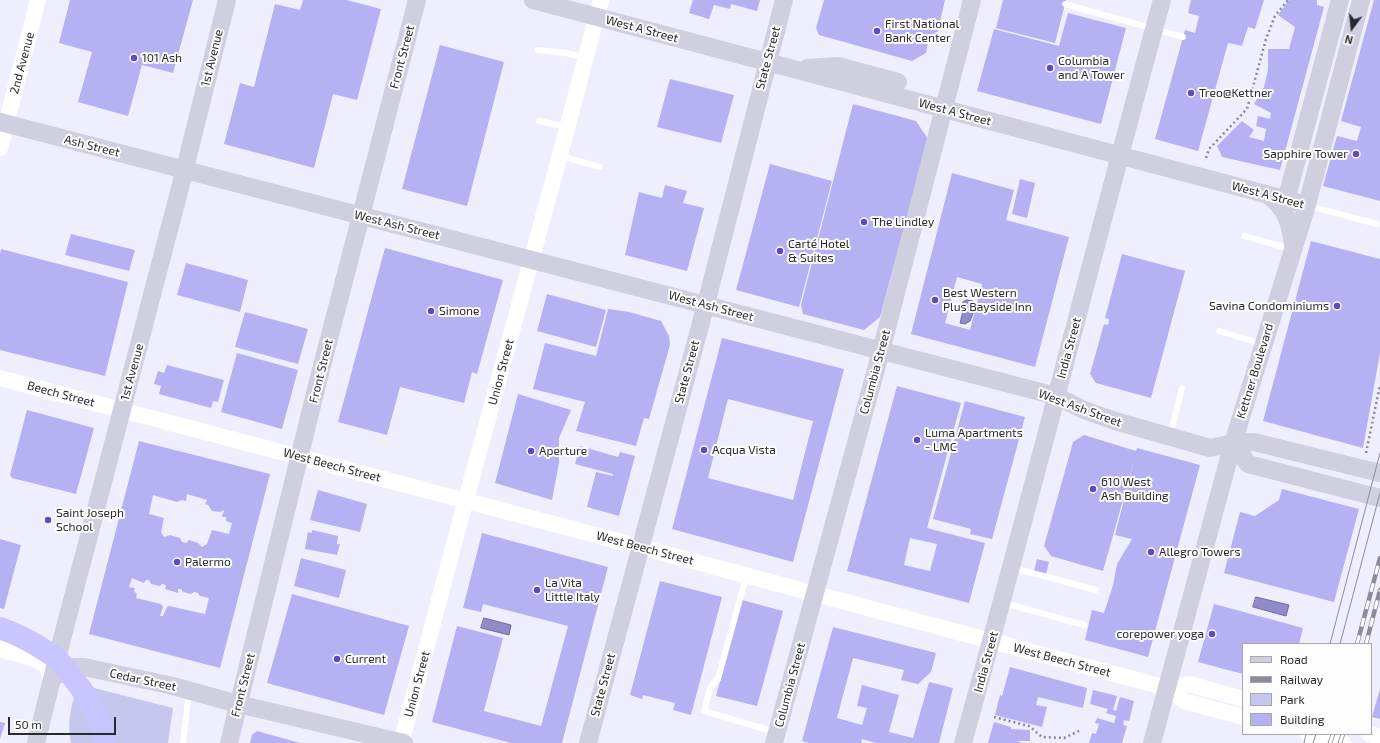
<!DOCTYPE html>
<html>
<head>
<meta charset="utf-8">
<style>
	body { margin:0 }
	#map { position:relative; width:1380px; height:743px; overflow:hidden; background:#efeeff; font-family:"Exo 2",sans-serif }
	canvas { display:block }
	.legend { position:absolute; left:1242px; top:643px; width:130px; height:92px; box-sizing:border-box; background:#fdfdfd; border:1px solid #a8a8ab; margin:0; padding:5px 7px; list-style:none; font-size:12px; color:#292930 }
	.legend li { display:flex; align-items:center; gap:8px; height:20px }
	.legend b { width:20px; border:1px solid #a8a8ab }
	.north { position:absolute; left:1332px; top:8px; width:40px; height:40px; -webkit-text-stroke:3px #fdfdfd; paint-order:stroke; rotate:195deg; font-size:11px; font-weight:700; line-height:16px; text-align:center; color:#292930 }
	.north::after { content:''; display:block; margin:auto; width:14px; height:18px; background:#292930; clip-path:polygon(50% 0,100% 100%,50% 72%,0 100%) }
	.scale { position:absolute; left:8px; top:717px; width:108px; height:18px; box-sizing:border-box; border:2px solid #292930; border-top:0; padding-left:5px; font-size:12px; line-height:14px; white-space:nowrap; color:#292930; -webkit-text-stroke:3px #fdfdfd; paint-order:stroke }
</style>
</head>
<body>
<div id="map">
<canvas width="1380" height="743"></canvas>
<ul class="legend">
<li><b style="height:5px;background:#cfcfdf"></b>Road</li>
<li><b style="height:5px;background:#8c8b97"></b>Railway</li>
<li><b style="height:11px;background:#c7c6ef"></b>Park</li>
<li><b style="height:11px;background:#b5b1f3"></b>Building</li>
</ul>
<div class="north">N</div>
<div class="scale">50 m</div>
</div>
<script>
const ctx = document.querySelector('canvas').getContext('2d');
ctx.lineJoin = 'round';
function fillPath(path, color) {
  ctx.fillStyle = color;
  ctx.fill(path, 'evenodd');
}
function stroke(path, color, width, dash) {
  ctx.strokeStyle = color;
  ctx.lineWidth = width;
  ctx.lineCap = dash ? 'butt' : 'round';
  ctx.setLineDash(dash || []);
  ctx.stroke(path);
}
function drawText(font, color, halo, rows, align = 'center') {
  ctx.font = font + ' "Exo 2",sans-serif';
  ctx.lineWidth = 4;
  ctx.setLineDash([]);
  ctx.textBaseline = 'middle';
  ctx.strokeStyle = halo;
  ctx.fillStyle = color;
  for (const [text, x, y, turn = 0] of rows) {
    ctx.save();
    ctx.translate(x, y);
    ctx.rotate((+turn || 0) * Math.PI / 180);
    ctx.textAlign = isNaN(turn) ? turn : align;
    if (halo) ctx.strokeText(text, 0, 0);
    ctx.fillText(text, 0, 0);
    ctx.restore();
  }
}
fillPath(new Path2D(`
	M78 684 173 708 168 743H71C66 723 72 703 78 684Z`), '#c7c6ef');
const water = new Path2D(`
	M967 300 973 301 976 306 970 321 965 324 960 323 963 311 961 309 963 302Z
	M1256 597 1289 605 1286 616 1253 607Z
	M484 618 511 625 509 635 481 628Z`);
fillPath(water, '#908bcb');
stroke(water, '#716e9c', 1);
fillPath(new Path2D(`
	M70 0H193L173 73 142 65 128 116 78 102 92 52 59 43Z
	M303 0H346L381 9 357 100 333 94 314 168 224 144 240 83 254 87 275 4 300 10Z
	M693 0H760L757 11 731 4 730 9 714 5 709 19 689 13Z
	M824 0H945L937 34 929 37 926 53 912 61 819 35 816 28Z
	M1003 0H1066L1055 43 996 28Z
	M1191 0H1264L1255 29 1248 27 1242 46 1228 43 1198 151 1155 139 1185 30 1195 33 1199 16 1188 13Z
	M1289 0H1317V5L1324 7 1280 170 1222 157 1217 146 1242 121 1254 130 1249 137 1264 141 1266 129 1256 126 1258 116 1270 119 1271 113 1254 104 1264 87 1268 70V49H1289L1295 27 1278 15Z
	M1374 0H1380V201L1323 186 1337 136 1357 141 1361 127 1341 121Z
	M1068 13 1126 28 1101 124 977 91 994 29 1059 46Z
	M440 45 504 62 467 206 402 189Z
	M670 79 734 95 721 143 657 127Z
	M853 104 916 121 928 139 880 317 864 330 803 314 801 305Z
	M770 164 832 181 799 307 736 290Z
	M952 173 1014 190 1006 220 1069 237 1035 367 911 334ZM957 277 982 284 970 330 945 323Z
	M1020 179 1035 183 1027 218 1012 214Z
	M665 185 687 191 683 203 704 208 687 271 625 255 639 192 662 198Z
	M71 234 135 250 129 271 65 255Z
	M1311 241 1380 259V353L1363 448 1263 421Z
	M385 248 503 280 477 374 472 372 464 403 400 387 387 435 338 422Z
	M1 249 128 282 105 376 0 350V254Z
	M1122 254 1185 271 1151 398 1096 383 1090 374 1104 324 1108 325 1109 319 1105 318Z
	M186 263 248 280 240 312 177 295Z
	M547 294 606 310 596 347 537 331Z
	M608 309 629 312 661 321 669 336 670 345 649 419 644 418 636 446 576 431 585 402 533 389 545 343 596 356Z
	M245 312 308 329 298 364 235 347Z
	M722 338 844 369 793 562 672 529ZM728 399 813 421 793 500 708 478Z
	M237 353 298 370 282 429 221 412Z
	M167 365 224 380 218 402 213 401 211 408 159 394 161 386 154 384 158 371 164 373Z
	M897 386 961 403 927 528 985 543 969 603 847 571ZM910 538 937 544 930 571 904 565Z
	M518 394 571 410 559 438V463L552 500 495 483Z
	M965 401 1025 417 992 539 970 534 971 529 933 519Z
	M27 410 94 428 76 494 12 478 10 475Z
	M1084 435 1136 451 1137 448 1200 465 1148 657 1085 640 1092 610 1104 613 1113 585 1117 564 1132 539 1115 535 1135 457 1103 571 1051 556 1044 546 1073 442Z
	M139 441 270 474 220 668 89 634ZM187 494 207 500 205 504 208 505 212 511 220 512 224 510 222 517H226V521L232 523 229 534 212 530 207 544 202 547 198 543 189 540 186 543 182 542 180 538 170 535 164 537 161 532 164 518 149 514 153 495 177 502 182 500 186 501ZM132 578 144 583 146 580H149L151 584 160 586 162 584 166 585 165 589 178 593V589H181L183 592 191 594 194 592 198 593 200 596 209 598 205 614 169 606 167 607 163 616H160L163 607 161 604 136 598 137 594 134 591 135 588 129 587Z
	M580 446 618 457 620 452 635 456 619 516 587 507 596 472 613 476V474L575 464Z
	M1282 489 1359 509 1334 602 1224 573 1240 512 1255 516 1279 500Z
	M318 490 367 504 360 532 310 520Z
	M312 530 338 536 337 544H340L337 555 305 549 308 532 312 533Z
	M482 533 608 567 562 743H511L432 722 457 626 503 638 484 711 541 726 568 626 483 604 481 612 463 608Z
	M0 539 21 545 4 609 0 608Z
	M301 558 346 570 339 598 294 586Z
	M1037 559 1049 562 1046 574 1034 571Z
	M660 581 722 597 691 715 673 710 675 703 643 695 642 699 630 695Z
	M292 594 409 626 384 715 267 683Z
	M742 600 783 611 757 706 716 696Z
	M1214 604 1303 628 1299 644H1243V674L1198 662Z
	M833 627 936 653 931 672 918 684 901 680 904 670 853 658 837 718 862 725 867 708 857 706 862 685 899 695 889 732 913 738 929 682 953 688 939 743H876L862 739 861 743H809L802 741Z
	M1010 667 1087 688 1083 708 1038 697 1036 705 1047 707 1042 727 995 715 1000 695 1002 696Z
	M1380 689V719L1372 717Z
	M1093 690 1117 696 1113 710 1116 711 1120 697 1134 701 1129 721 1124 720 1123 725 1127 726 1122 743H1089L1092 733 1096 734 1099 724 1095 723 1097 718 1114 723 1116 716 1106 713 1108 709 1090 704Z
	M0 722 5 723 0 739Z
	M994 722 1011 727V729L1030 730V741H1017L1022 743H988Z
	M257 731 300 743H250L252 735Z`), '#b5b1f3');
stroke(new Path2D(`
	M1206 158 1209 149 1247 109 1266 39 1275 16 1288 0
	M1366 453 1380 385
	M994 717 1029 726 1042 737 1064 738 1079 731`), '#898995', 2.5, [2, 3]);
stroke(new Path2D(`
	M1065 4 1183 37
	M538 50 566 53 586 58
	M539 121 567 127
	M561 156 600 167
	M1309 206 1377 224
	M1244 236 1291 249
	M1219 331 1262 344
	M1170 436 1182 388
	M1013 568 1096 590
	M746 577 718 679 710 688 704 711 775 732
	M1004 603 1084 625
	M183 743 189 692`), '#fff', 6);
stroke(new Path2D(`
	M0 148 38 0
	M0 378 569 528 1167 688 1184 701 1243 717
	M0 649C11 653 38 657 46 666 49 670 50 675 51 681
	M1167 688 1189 684 1243 699
	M1308 734 1343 743
	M1369 734 1380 737
	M401 743 458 529 560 155 601 0`), '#fff', 16);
stroke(new Path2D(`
	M533 0 1307 205
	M807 68 838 66 898 82
	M0 122 1056 396 1084 410 1115 421 1210 448 1233 443 1254 442 1380 473
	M1268 195C1287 210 1290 223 1293 245
	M1286 200 1340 0
	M1233 443 1248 464 1380 498
	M56 676 72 667H84L169 685 238 704 404 743
	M36 743 63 635 180 188 227 0
	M229 743 317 385 417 0
	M588 743 706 304 784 0
	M774 743 881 351 972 0
	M963 743C1032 496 1094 247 1162 0
	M1152 743 1233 443 1307 205 1361 0`), '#cfcfdf', 18);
stroke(new Path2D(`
	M0 628C18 634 37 645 52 655 66 666 85 693 93 708 99 719 103 732 106 743`), '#c8c5ff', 22);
stroke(new Path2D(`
	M1330 644 1380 453
	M1340 644 1380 493
	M1304 743 1306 734
	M1313 743 1316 734`), '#8c8b97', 1);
const rail = new Path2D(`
	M1357 644 1380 558
	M1366 644 1380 590
	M1330 743 1333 734
	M1340 743 1343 734`);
stroke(rail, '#8c8b97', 4.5);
stroke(rail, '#fdfdfd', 3, [9]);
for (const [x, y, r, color] of [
	[877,31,4,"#6149c2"],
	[134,58,4,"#6149c2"],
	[1050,68,4,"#6149c2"],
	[1191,93,4,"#6149c2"],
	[1356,154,4,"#6149c2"],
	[864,222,4,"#6149c2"],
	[780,251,4,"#6149c2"],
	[935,300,4,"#6149c2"],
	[1337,306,4,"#6149c2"],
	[431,311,4,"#6149c2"],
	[917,440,4,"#6149c2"],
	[704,450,4,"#6149c2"],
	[531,451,4,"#6149c2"],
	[1093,489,4,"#6149c2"],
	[48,520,4,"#6149c2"],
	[1151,552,4,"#6149c2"],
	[177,562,4,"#6149c2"],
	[537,590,4,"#6149c2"],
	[1212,634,4,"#6149c2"],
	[337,659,4,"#6149c2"]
]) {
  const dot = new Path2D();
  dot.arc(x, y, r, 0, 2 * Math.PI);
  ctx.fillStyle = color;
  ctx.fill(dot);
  stroke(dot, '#fdfdfd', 1.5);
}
drawText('12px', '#292930', '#fdfdfd', [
	["First National",885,24],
	["Bank Center",885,38],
	["101 Ash",142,58],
	["Columbia",1058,61],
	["and A Tower",1058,75],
	["Treo@Kettner",1199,93],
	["Sapphire Tower",1348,154,"right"],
	["The Lindley",872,222],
	["Carté Hotel",788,244],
	["& Suites",788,258],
	["Best Western",943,293],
	["Plus Bayside Inn",943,307],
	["Savina Condominiums",1329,306,"right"],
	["Simone",439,311],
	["Luma Apartments",925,433],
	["- LMC",925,447],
	["Acqua Vista",712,450],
	["Aperture",539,451],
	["610 West",1101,482],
	["Ash Building",1101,496],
	["Saint Joseph",56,513],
	["School",56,527],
	["Allegro Towers",1159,552],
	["Palermo",185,562],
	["La Vita",545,583],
	["Little Italy",545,597],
	["corepower yoga",1204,634,"right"],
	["Current",345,659]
], 'left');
drawText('12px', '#292930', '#fdfdfd', [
	["West A Street",642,29,15],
	["Front Street",402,57,-75],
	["1st Avenue",212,58,-76],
	["State Street",768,58,-75],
	["2nd Avenue",22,63,-75],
	["West A Street",955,112,15],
	["Ash Street",92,146,14],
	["West A Street",1268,195,15],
	["West Ash Street",397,225,14],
	["West Ash Street",711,306,15],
	["India Street",1069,348,-75],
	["Front Street",321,371,-76],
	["Kettner Boulevard",1255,371,-73],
	["1st Avenue",132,372,-75],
	["Union Street",501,372,-75],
	["State Street",687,372,-75],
	["Columbia Street",875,372,-75],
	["Beech Street",61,394,15],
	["West Ash Street",1080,408,20],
	["West Beech Street",332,465,15],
	["West Beech Street",645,548,15],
	["West Beech Street",1062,660,15],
	["India Street",986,662,-75],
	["Cedar Street",143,680,12],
	["Union Street",417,684,-75],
	["Front Street",243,685,-76],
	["State Street",603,685,-75],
	["Columbia Street",790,685,-75]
]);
</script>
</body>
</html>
